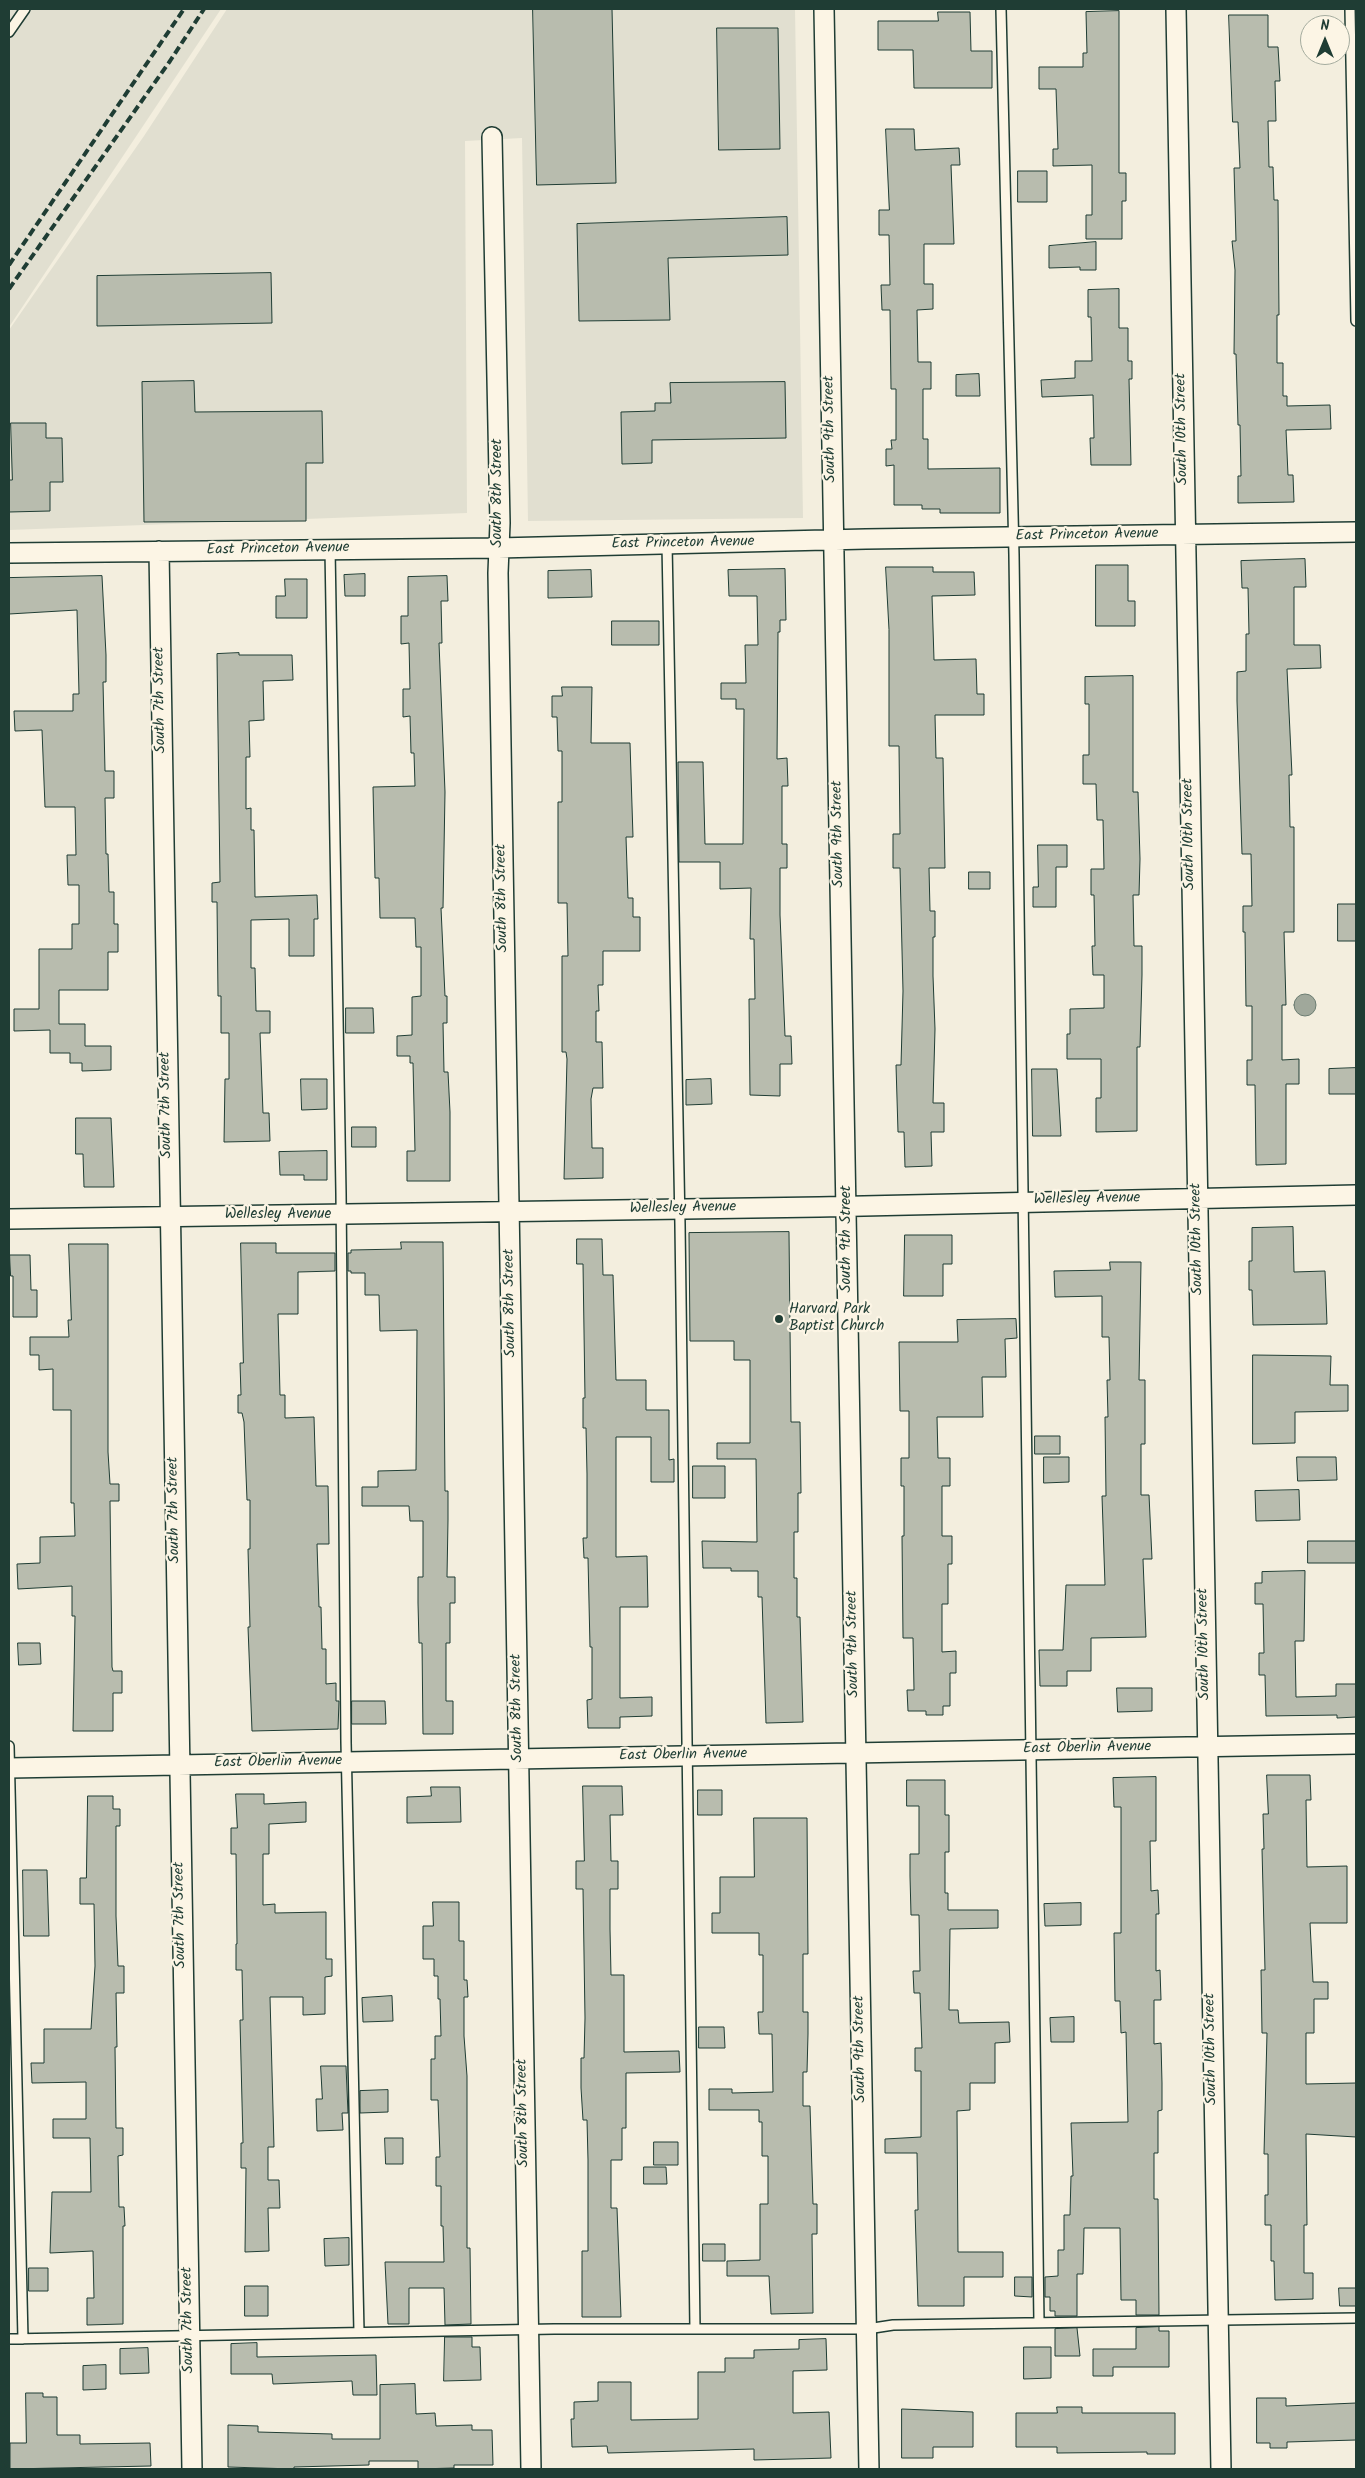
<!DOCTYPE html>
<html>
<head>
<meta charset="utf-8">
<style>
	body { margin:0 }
	#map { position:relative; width:1365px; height:2478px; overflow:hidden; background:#f3eede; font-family:Kalam,sans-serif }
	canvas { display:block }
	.frame { position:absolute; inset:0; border:10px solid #1f3d34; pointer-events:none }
	.north { position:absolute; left:1300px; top:15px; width:50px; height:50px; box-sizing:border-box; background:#fcf5e5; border:1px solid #a4ab9e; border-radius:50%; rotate:0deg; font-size:14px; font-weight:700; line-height:20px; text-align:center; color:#1f3d34 }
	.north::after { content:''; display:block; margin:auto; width:18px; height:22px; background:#1f3d34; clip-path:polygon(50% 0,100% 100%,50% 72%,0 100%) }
</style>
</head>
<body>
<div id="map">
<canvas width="1365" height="2478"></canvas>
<div class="frame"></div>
<div class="north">N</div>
</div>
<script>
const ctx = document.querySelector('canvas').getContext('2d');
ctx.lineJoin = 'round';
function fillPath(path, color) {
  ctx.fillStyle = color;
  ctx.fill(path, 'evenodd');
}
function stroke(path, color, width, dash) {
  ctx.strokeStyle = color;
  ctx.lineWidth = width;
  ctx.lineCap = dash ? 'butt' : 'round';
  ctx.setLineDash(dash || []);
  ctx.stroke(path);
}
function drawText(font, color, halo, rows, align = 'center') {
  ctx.font = font + ' Kalam,sans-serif';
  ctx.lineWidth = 4.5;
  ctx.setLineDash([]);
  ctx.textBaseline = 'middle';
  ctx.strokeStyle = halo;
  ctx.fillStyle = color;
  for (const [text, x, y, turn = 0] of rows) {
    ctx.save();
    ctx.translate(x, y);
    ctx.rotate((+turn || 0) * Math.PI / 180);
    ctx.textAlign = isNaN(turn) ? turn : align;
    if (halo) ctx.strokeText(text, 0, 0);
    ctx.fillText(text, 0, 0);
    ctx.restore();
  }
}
fillPath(new Path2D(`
	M9 9H221L9 327Z
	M227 9H795L803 518 528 521 522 138 465 141 467 513 9 530V330L144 136Z`), '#e1dfd0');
const water = new Path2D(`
	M1294 1005a11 11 0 1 1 22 0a11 11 0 1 1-22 0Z`);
fillPath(water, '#a0a89b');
stroke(water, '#6c7d72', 1);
const building = new Path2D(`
	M533 9H612L616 183 537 185Z
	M1119 11V173H1126V201H1122V239H1086V215H1092V165L1053 166V149H1058L1056 89H1039V67H1083V53H1087L1086 12Z
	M938 12H970L971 51H992V88H914L913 50H878V21H938Z
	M1229 15H1268V47H1278L1280 81H1275L1276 121H1268L1269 167H1273L1274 200H1278L1279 315H1277V363H1283V396H1287V406L1330 405 1331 429 1286 430 1288 475H1293L1294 502 1238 503V476H1241L1240 425H1238L1236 354H1234L1235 270 1232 241H1236L1234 168H1240L1238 122H1233Z
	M717 28H778L780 149 719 150Z
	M886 129H914L915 150 959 148 960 165H951L954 244H924V284H933V309L917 310 918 362H931V389H923V439H928V469L1000 468V513H940V509H922V505H894V465L886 466V449H892L891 440H896V389H891L890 310H882L881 285H890L889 235H879V210H889Z
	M1018 171H1047V202H1018Z
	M787 217 788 255 668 258 670 320 579 321 577 224Z
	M1096 242V270H1080V267L1049 268V246Z
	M271 273 272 323 97 326V276Z
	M1119 289V328H1128V361H1132V379H1129L1131 465H1091L1090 438H1094L1093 395 1042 397 1041 380 1075 378V361H1092L1091 317H1088V290Z
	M979 374 980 396H956V375Z
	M194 381 195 412 322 411 323 463H306V521L144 522 142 382Z
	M785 382 786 438 652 440V463L622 464 621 412 655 411V403H671L670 383Z
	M11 423H46V438H62L63 482H50V511L9 512V480H12Z
	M1305 559 1306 587H1294V645H1320L1321 668 1287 669 1292 775H1289L1290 827H1294V932H1284L1286 1005H1282V1060L1299 1059V1084H1286V1164L1256 1165 1255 1085H1247V1060H1252V1006H1246L1245 932H1243V906H1252L1251 854H1242L1237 701V672L1246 671V634H1249L1248 588H1242L1241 561Z
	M1096 565H1128V601H1135V626H1096Z
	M886 567H933V572H974L975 595 932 596 934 660 976 659 977 694H984V715H935L936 758H943L945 868H929L930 911H935V937H933V976L935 1029 933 1103H944V1132H931L932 1166 905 1167 904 1132H898L896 1065H901L903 991 900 868H893V834H900L899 746H889V630Z
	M785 569 786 620H780V632H778L777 759 787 758 788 786H782V844H787V868H780V915L785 1036H791L792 1064H780V1096L750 1095 749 999H755L754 939H750L751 888 720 889V862H679L678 762H703L705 844H743L744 709H736V699H721V683H746L745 645H758L757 596H729L728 570Z
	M591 570 592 597 548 598V571Z
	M365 574V596H345L344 575Z
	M102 576 106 655V682H103L105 771H114V798H105L106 854H108L109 892H114V924H118V952H108V990H59V1024H85V1046H111V1070L82 1071V1063H70V1053H50V1030L14 1031V1009H39V949H72V924H79V885H68L67 855H76L75 807H45L42 730 15 731 14 711H73V694H79L77 610 9 614V578Z
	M447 576 448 601H441L442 643H439L445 792 443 908H441L445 996H447V1023H443L444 1072H448L450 1112V1181H407V1151H415L413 1063H410V1056H397V1036L412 1035V997L421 996V947H416L415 918H380L379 878H375L373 787 415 786 414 753H411L410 716 403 717V689H410L409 643 401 644V616H408V577Z
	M285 579H307V618H276V596H285Z
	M612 621H659V645H612Z
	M239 653V655H292L293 680 263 681 264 720 249 721 250 757H246V809L251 808V830H254L255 897 317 895 318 919H314V956H289V919L251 920V968H255L256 1011H270V1033H260L263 1113H269L270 1141 224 1142 225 1079H229V1033H221V996H218L217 902H212V883L220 882 217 654Z
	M1133 676V792H1138L1140 859 1139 895H1133L1134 946H1142V975L1140 1047H1137V1131L1096 1132V1098H1101V1059H1067V1034H1070V1009L1104 1008V975H1093L1092 946H1095L1094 895H1091V869H1104L1103 820H1097L1096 784H1083V755H1089V704H1085V677Z
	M562 687H592L591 743H630L633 837H626L628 898H633V917H640V951H603V985H598L599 1011H596V1042H602L603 1088H593L591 1099 592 1148H603V1178L564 1179 567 1059 566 1052H562V956H568L567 903H558V802H562V751H558L557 717H552V696H562Z
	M1038 845H1067V867H1056V907H1033V887H1038Z
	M969 872H990V889H969Z
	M1338 904H1356V941H1338Z
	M346 1008H373L374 1033H346Z
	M1356 1068V1094H1329V1069Z
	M1032 1069H1057L1061 1136H1033Z
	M301 1079H327V1109L302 1110Z
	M711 1079 712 1104 686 1105V1080Z
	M76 1118H111L114 1187H84L83 1154H76Z
	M352 1127H376V1147H352Z
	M327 1151V1180H304V1175H280L279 1152Z
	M1293 1227 1294 1272 1325 1271 1327 1324 1253 1325 1252 1290H1249V1261H1252V1228Z
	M789 1232 791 1422H800L801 1493H798V1532H794V1578H797V1617H800L803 1722 766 1723 762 1597H758V1571H731V1568H703L702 1541 757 1542 756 1459H717V1443H750V1360H734V1341H690L689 1233Z
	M905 1235H952V1264H943V1296H904Z
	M577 1239H602L603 1275H613L616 1380H646V1410H669V1460L674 1459V1482H651V1437H616V1557L647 1556 648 1607H620V1698L652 1697V1716L620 1717V1728H588L587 1700 592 1699V1647H590L588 1558H584L583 1538H587V1474L586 1428H583V1398H585L583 1264H577Z
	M401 1242H443L445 1491H448V1520L447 1577H455V1603H450V1643H446V1701H453V1734H423L422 1643H419L418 1603V1577H423V1521H410L409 1506H362V1487H378V1471L416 1470 417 1330 380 1331 379 1295H365V1273H351V1271H348V1253H351V1250L401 1249Z
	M241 1243H276V1253H335V1271L298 1272V1314H278L280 1395H285V1418L314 1417 316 1486H328L329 1544H317L319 1607H321L322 1649H326V1684L336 1683V1701H339L338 1729 252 1731 248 1627H250L248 1549H250V1500H247L244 1422 242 1413H238V1395H241L240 1363H243Z
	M69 1244H108V1452L110 1484H119V1501H110L112 1667 113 1671H122V1693H113V1731H73L75 1616H72V1586L18 1589 17 1564 40 1563V1537L75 1536 74 1503H71V1410H53V1369L39 1370V1355H30V1337H69L68 1320H71Z
	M10 1255H30L31 1290H37V1317H13V1276H11Z
	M1110 1262H1141L1139 1380H1145V1444H1141V1495H1149L1152 1559H1143L1146 1637 1091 1638V1671H1067V1686H1040L1039 1650H1063L1066 1585H1105L1102 1496H1106L1105 1417H1108L1107 1380H1110L1109 1337H1102V1296L1055 1297 1054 1271 1110 1270Z
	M1016 1319 1017 1338 1005 1339 1006 1377H982L983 1417H937L938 1458H950V1486H942V1536H952V1564H948V1604H942V1652L956 1651V1673H950V1706H943V1715H926V1711H908L907 1690H914L913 1638H903L902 1536H904V1486H901V1458H909V1411H900L899 1342H958L957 1320Z
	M1253 1355 1331 1356 1330 1385H1348V1411L1295 1412V1443L1253 1444Z
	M1035 1436H1060V1454H1035Z
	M1044 1457H1069V1482L1044 1483Z
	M1297 1457H1336L1337 1480 1298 1481Z
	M693 1466H725V1498H693Z
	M1299 1490 1300 1520 1256 1521 1255 1491Z
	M1308 1541H1356V1563H1308Z
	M1305 1571 1304 1641H1295L1296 1697 1336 1696V1684H1356V1717L1337 1718V1715L1266 1716 1265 1675H1259V1653H1264L1263 1604H1255V1583H1262V1572Z
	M18 1643H40L41 1664 19 1665Z
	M1117 1688H1152V1711L1118 1712Z
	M352 1701H385L386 1724H352Z
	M1267 1775H1310L1311 1800H1306L1307 1867 1347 1866V1923H1310L1313 1982H1328V1999H1314V2033H1306V2084L1356 2083V2137L1306 2134 1307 2225H1304V2273H1313V2299L1275 2300 1274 2261H1271V2225H1265V2195H1268V2154H1264L1267 2033H1262L1261 1970H1265L1262 1849H1264L1263 1814H1268Z
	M1156 1777V1841H1150L1151 1891 1158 1890 1159 1914H1156V1971L1160 1970 1161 2000H1154V2044L1161 2043 1162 2083V2110L1158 2111V2153H1154V2199H1158L1159 2315H1136V2300H1121L1120 2228H1084L1083 2274H1077V2316H1055V2311H1050V2297H1045V2277L1058 2276V2250H1064V2215H1070L1071 2176H1073L1071 2123 1128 2122 1126 2032 1121 2033 1120 2001H1115L1114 1933H1121V1807H1114L1113 1778Z
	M907 1780H945V1815H949V1852H945V1893H948V1910H998V1928L950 1929 949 2010H958L959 2023 1009 2022 1010 2042 995 2043V2083H970V2110L957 2111 958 2252H1003V2277H964V2306H918L915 2210H918L917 2153H885V2139L921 2137V2071H915V2048H922L920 1993H914L913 1971H920L919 1915H911L910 1876V1854H919V1806H907Z
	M583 1786H622L623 1815H610L611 1861H618V1889H610V1929L611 1975H624V2052L679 2051 680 2072 626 2073V2128H622V2160H611V2208H617L621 2317H582V2251H588V2160L587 2120H583L581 2088V2058H584L585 2018 583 1889H576V1861H584Z
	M431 1787H460L461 1822 407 1823V1797L431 1796Z
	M698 1790H722V1815H698Z
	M236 1794H264V1804L306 1802V1822L269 1824V1854H263V1905L275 1904V1913L326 1912V1959H332V1976L325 1977V2014L303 2015V1997H270L274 2147H268V2180H279L280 2208H268L269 2251 245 2252 246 2168H241V2143H243L240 2020H243L242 1970H236V1944H237L236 1854H231V1828H237Z
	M88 1796H113V1809H120V1826H116V1916L118 1966H124V1993H116L117 2047H115L116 2128H123V2155L118 2156 119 2207H124L125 2226H123V2324L87 2325V2298H94L93 2251 50 2253 52 2192H91L90 2138H53V2119H86V2082L32 2083 31 2063H44V2029H91L95 1966 94 1904H80V1878H86Z
	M754 1818H807L808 1954H803V2012H808V2034L807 2072H803V2106H810L813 2204H817V2234H812L813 2313 771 2314 769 2276H727V2261L760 2260V2204H768V2156H762V2122H759V2110H709V2089H732V2093L773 2092 772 2034H759L758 2012H763V1955H759V1933H712V1913H720V1877H754Z
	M23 1870H47L49 1936H24Z
	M433 1902H459V1941H464V1980H467L468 1997H464V2036L467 2076V2248H470L471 2324 445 2325 444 2288H409V2324H388L385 2262H444L443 2226H441V2186H436V2157H440L438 2100H431V2059H435V2036H441L440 1999H438V1976H434V1959H423V1926H433Z
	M1081 1903V1925L1045 1926 1044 1904Z
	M392 1996 393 2021 363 2022 362 1998Z
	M1074 2017V2042H1051L1050 2018Z
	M699 2027H724L725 2048H699Z
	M321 2066H346L348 2113H342L343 2130 317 2131 316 2099H322Z
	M388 2090V2112L360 2113V2091Z
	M385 2138H403V2164H386Z
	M654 2142H678V2165H654Z
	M644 2167H666L667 2184H644Z
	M349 2238V2265L325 2266 324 2239Z
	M703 2244H725V2261H703Z
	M29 2268H48V2291H29Z
	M1015 2277H1032V2297L1015 2296Z
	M245 2286H268V2316H245Z
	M1339 2288H1356V2306H1340Z
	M1159 2327V2331H1169V2367H1113V2376H1093V2349H1136V2328Z
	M1077 2328 1080 2356H1055V2329Z
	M445 2337H472V2347H480L481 2380 444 2381Z
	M826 2339 827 2370 793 2371V2413L829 2412 831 2458 754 2460V2449L608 2453 607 2446 572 2447 571 2419H574V2402L598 2401V2382H631V2420L698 2419V2372H725V2358H754V2350L799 2349V2340Z
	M257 2343V2357L376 2355 377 2395H353L352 2381 273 2384 272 2374H231V2344Z
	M1024 2347H1051V2378L1024 2379Z
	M148 2348 149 2373 120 2374V2349Z
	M106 2365V2389L83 2390V2366Z
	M415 2384 416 2414 435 2413 436 2426 472 2425V2430H492L493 2465H454V2468L418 2469V2461H369V2465L294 2467V2469L228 2467V2425L258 2426V2432L332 2434V2439H380V2385Z
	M26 2393H43V2397H57V2435H80V2444L150 2443 151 2466 10 2469V2443H26Z
	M1257 2398H1286V2406L1356 2403V2440L1287 2442V2448H1270V2443H1257Z
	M1057 2407H1082V2413H1175V2454H1147V2452L1057 2453V2447H1016V2413H1057Z
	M902 2409 973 2412V2447H933V2458H902Z`);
fillPath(building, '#b8bcae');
stroke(building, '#1f3d34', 1);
const service = new Path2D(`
	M1001 9 1014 555 1039 2322
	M1350 9 1356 321
	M9 32 25 9
	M667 544 680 1225 695 2329
	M330 549 341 1193 346 1742 359 2332
	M9 1746 23 2339
	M9 2339 554 2329H867L893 2325 1356 2318`);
const minor = new Path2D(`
	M824 9 869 2469
	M1176 9 1221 2469
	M492 137 500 523 498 573 531 2469
	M159 551 192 2469
	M9 553 498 548 866 539 1356 532
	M9 1219 819 1207 1356 1195
	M9 1768 1356 1744`);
stroke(service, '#1f3d34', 12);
stroke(minor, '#1f3d34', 22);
stroke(service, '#fcf5e5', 9);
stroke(minor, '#fcf5e5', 19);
stroke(new Path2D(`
	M9 265 184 9
	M9 289 170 61 204 9`), '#1f3d34', 4, [8, 4]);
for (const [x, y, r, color] of [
	[779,1319,5,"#1f3d34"]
]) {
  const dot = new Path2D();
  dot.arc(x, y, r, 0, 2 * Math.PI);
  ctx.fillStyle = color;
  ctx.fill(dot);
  stroke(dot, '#fcf5e5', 2);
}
drawText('15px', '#1f3d34', '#fcf5e5', [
	["South 9th Street",831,429,-91],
	["South 10th Street",1183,429,-91],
	["South 8th Street",498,493,-90],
	["East Princeton Avenue",1087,536,-1],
	["East Princeton Avenue",683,544,-1],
	["East Princeton Avenue",278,550,-1],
	["South 7th Street",161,700,-91],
	["South 9th Street",839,834,-91],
	["South 10th Street",1190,834,-91],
	["South 8th Street",503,898,-91],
	["South 7th Street",167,1105,-91],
	["Wellesley Avenue",1087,1200,-1],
	["Wellesley Avenue",683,1209,-1],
	["Wellesley Avenue",278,1215],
	["South 9th Street",847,1239,-90],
	["South 10th Street",1198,1239,-91],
	["South 8th Street",511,1303,-91],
	["South 7th Street",175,1510,-91],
	["South 9th Street",854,1644,-91],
	["South 10th Street",1205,1644,-91],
	["South 8th Street",518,1708,-91],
	["East Oberlin Avenue",1087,1749,-1],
	["East Oberlin Avenue",683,1756,-1],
	["East Oberlin Avenue",278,1763,-1],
	["South 7th Street",181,1915,-91],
	["South 9th Street",861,2049,-91],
	["South 10th Street",1212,2049,-91],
	["South 8th Street",524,2113,-91],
	["South 7th Street",189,2320,-91]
]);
drawText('15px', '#1f3d34', '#fcf5e5', [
	["Harvard Park",789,1310],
	["Baptist Church",789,1327]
], 'left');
</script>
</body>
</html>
